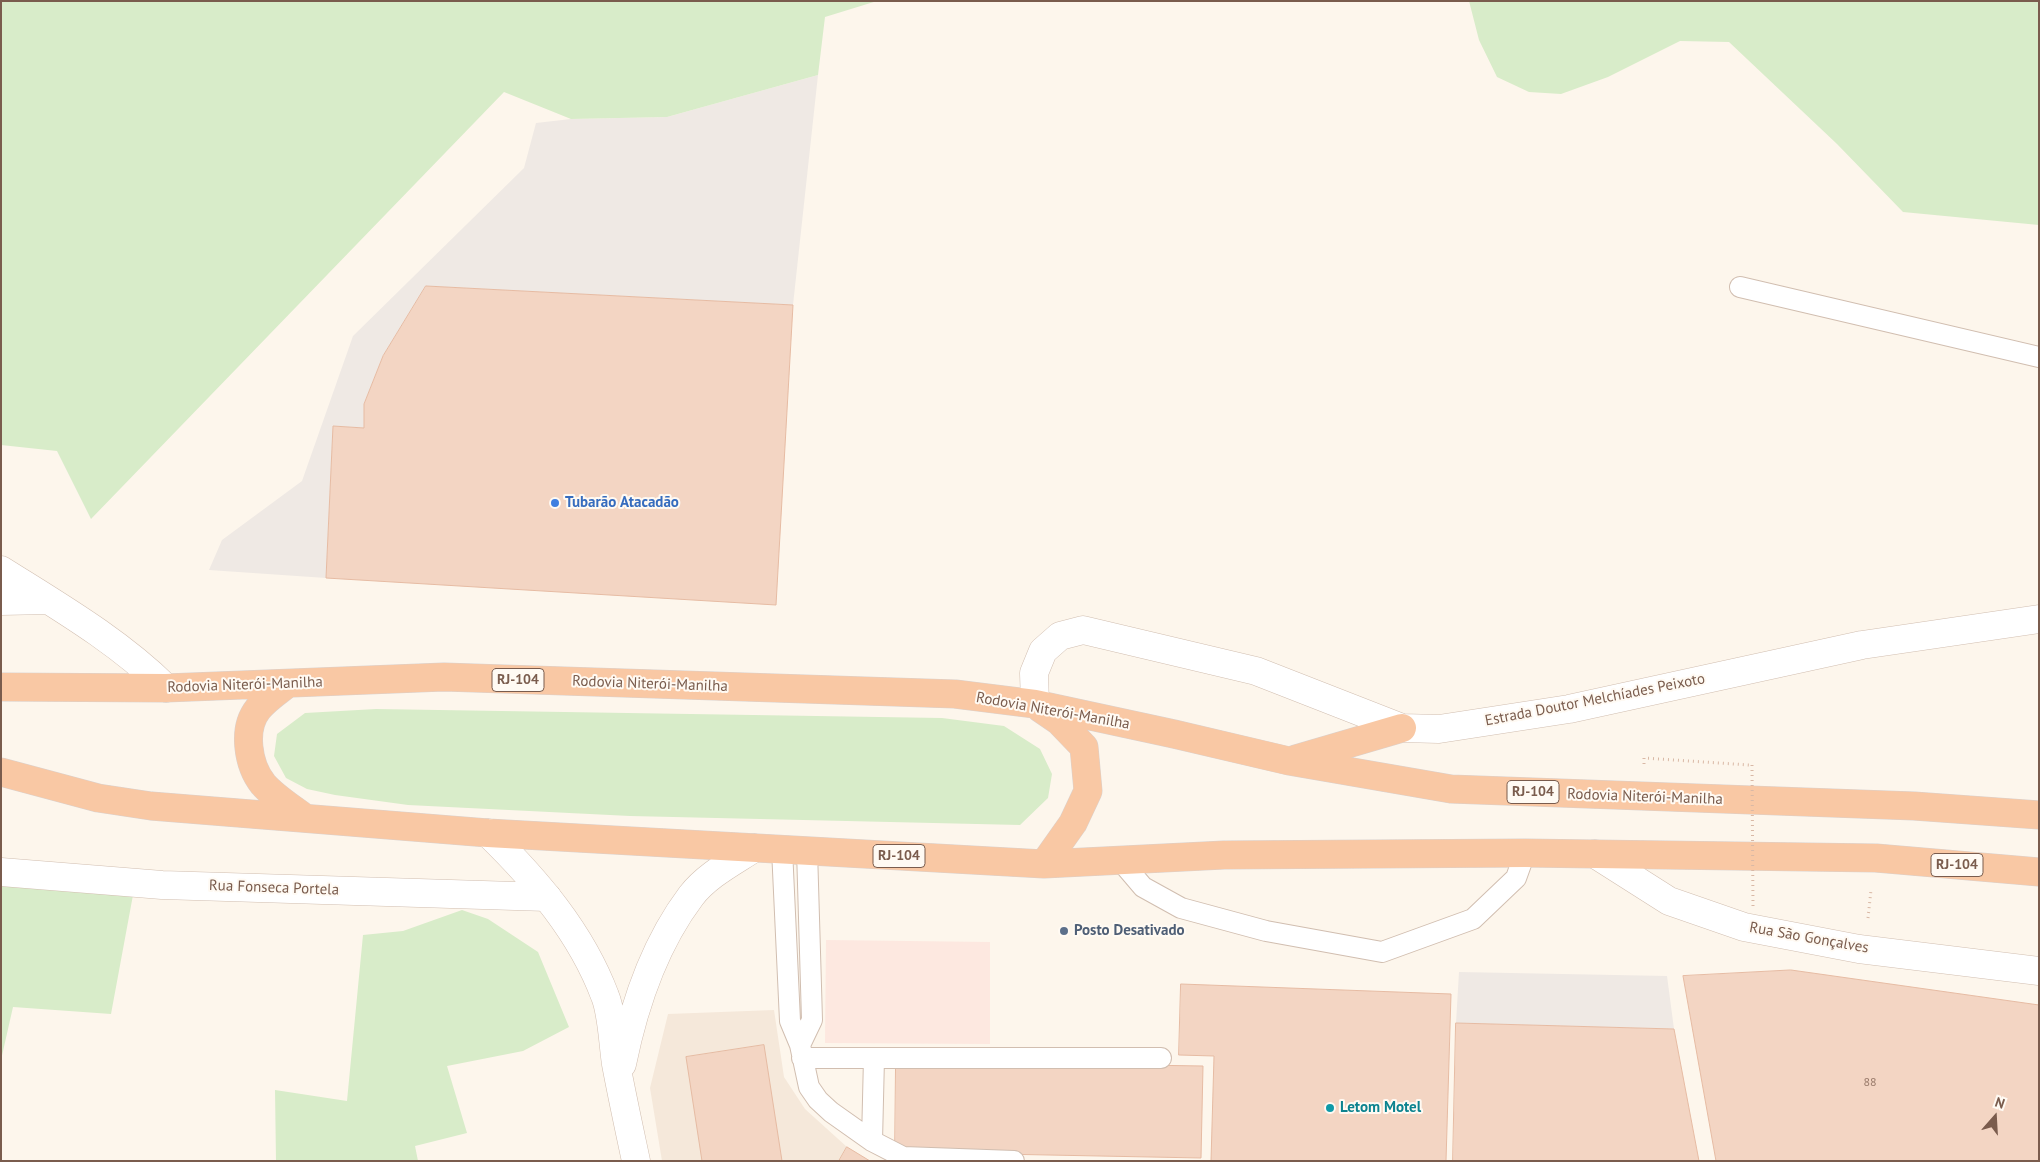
<!DOCTYPE html>
<html>
<head>
<meta charset="utf-8">
<style>
	body { margin:0 }
	#map { position:relative; width:2040px; height:1162px; overflow:hidden; background:#fdf6ec; font-family:"PT Sans",sans-serif }
	canvas { display:block }
	.frame { position:absolute; inset:0; border:2px solid #7a5c4d; pointer-events:none }
	.north { position:absolute; left:1970px; top:1092px; width:50px; height:50px; -webkit-text-stroke:4px #fffaf3; paint-order:stroke; rotate:19deg; font-size:14px; font-weight:700; line-height:20px; text-align:center; color:#7a5c4d }
	.north::after { content:''; display:block; margin:auto; width:18px; height:22px; background:#7a5c4d; clip-path:polygon(50% 0,100% 100%,50% 72%,0 100%) }
</style>
</head>
<body>
<div id="map">
<canvas width="2040" height="1162"></canvas>
<div class="frame"></div>
<div class="north">N</div>
</div>
<script>
const ctx = document.querySelector('canvas').getContext('2d');
ctx.lineJoin = 'round';
function fillPath(path, color) {
  ctx.fillStyle = color;
  ctx.fill(path, 'evenodd');
}
function stroke(path, color, width, dash) {
  ctx.strokeStyle = color;
  ctx.lineWidth = width;
  ctx.lineCap = dash ? 'butt' : 'round';
  ctx.setLineDash(dash || []);
  ctx.stroke(path);
}
function drawText(font, color, halo, rows, align = 'center') {
  ctx.font = font + ' "PT Sans",sans-serif';
  ctx.lineWidth = 4;
  ctx.setLineDash([]);
  ctx.textBaseline = 'middle';
  ctx.strokeStyle = halo;
  ctx.fillStyle = color;
  for (const [text, x, y, turn = 0] of rows) {
    ctx.save();
    ctx.translate(x, y);
    ctx.rotate((+turn || 0) * Math.PI / 180);
    ctx.textAlign = isNaN(turn) ? turn : align;
    if (halo) ctx.strokeText(text, 0, 0);
    ctx.fillText(text, 0, 0);
    ctx.restore();
  }
}
fillPath(new Path2D(`
	M774 1010 784 1077 805 1109 847 1147 839 1161H662L650 1088 668 1014Z`), '#f5e8da');
fillPath(new Path2D(`
	M826 940 990 942V1044L825 1043Z`), '#fde8e0');
fillPath(new Path2D(`
	M818 75 793 305 426 286 383 356 364 404V428L333 426 326 578 209 570 222 540 302 481 353 336 524 168 536 123 571 119 667 117Z
	M1459 972 1667 976 1674 1029 1456 1023Z`), '#efe9e4');
fillPath(new Path2D(`
	M1 1H877L825 17 818 75 667 117 571 119 504 92 91 519 57 451 1 445Z
	M1469 1H2039V225L1903 212 1837 144 1729 42 1680 41 1608 77 1561 94 1529 92 1497 77 1479 40Z
	M376 709 942 718 1004 726 1040 749 1052 774 1048 798 1020 825 630 816 408 805 335 795 307 789 286 778 274 756 277 734 305 713Z
	M1 885 133 895 111 1014 13 1007 1 1060Z
	M462 910 488 919 538 952 569 1027 523 1051 447 1066 467 1133 415 1146 418 1161H276L275 1090 347 1101 363 935 403 931Z`), '#d8ecc9');
const building = new Path2D(`
	M426 286 793 305 776 605 326 578 333 426 364 428V404L383 356Z
	M1791 970 2039 1005V1161H1716L1683 976Z
	M1181 984 1451 994 1446 1161H1211L1214 1056 1179 1055Z
	M1456 1023 1674 1029 1699 1161H1453Z
	M764 1045 782 1161H702L686 1057Z
	M896 1061 1203 1066 1201 1158 895 1152Z
	M847 1147 870 1161H839Z`);
fillPath(building, '#f3d5c3');
stroke(building, '#e6bba3', 1);
const service = new Path2D(`
	M1740 287 2039 357
	M782 849 790 1021 800 1045 809 1087 818 1100 831 1112 872 1141 903 1157 1014 1161
	M1120 860 1143 887 1181 908 1266 931 1382 952 1473 919 1516 878 1525 853
	M800 1045 812 1020 807 850
	M802 1058H1161
	M872 1141 874 1058`);
const minor = new Path2D(`
	M1 570C58 606 117 640 166 688
	M1 601 48 600
	M1595 854 1669 901 1744 927 1859 949 2039 971
	M1 872 162 885 547 897`);
const tertiary = new Path2D(`
	M1035 704 1034 673 1043 651 1060 636 1083 630 1256 671 1402 728 1439 729 1569 709 1862 645 2039 619
	M488 833C536 880 581 932 605 996 612 1013 613 1044 616 1064 622 1096 629 1128 636 1161
	M622 1064C634 1005 654 945 691 896 707 875 733 862 754 848`);
const trunk = new Path2D(`
	M287 684C277 692 266 699 258 709 242 729 248 765 263 784 274 797 292 808 305 818
	M1 687 166 688 444 677 955 694 1035 704 1174 734 1289 761 1451 789 1914 806 2039 815
	M1040 708 1059 721 1084 747 1088 791 1073 823 1044 864
	M1296 759 1402 728
	M1 772 98 798 151 806 488 833 1044 864 1224 855 1525 853 1876 858 2039 872`);
stroke(service, '#d1beb0', 22);
stroke(minor, '#d1beb0', 29);
stroke(tertiary, '#d1beb0', 29);
stroke(trunk, '#dad1cd', 29);
stroke(new Path2D(`
	M1644 764V758L1749 765
	M1868 918 1871 890`), '#d9b8a5', 3, [1, 4]);
stroke(service, '#fff', 20);
stroke(minor, '#fff', 28);
stroke(tertiary, '#fff', 28);
stroke(trunk, '#f9c8a4', 28);
stroke(new Path2D(`
	M1752 765 1753 907`), '#d9b8a5', 3, [1, 4]);
for (const [x, y, r, color] of [
	[555,503,5,"#3f7fe0"],
	[1064,931,5,"#5c6f8a"],
	[1330,1108,5,"#0f9aa8"]
]) {
  const dot = new Path2D();
  dot.arc(x, y, r, 0, 2 * Math.PI);
  ctx.fillStyle = color;
  ctx.fill(dot);
  stroke(dot, '#fffaf3', 2);
}
drawText('12px', '#987a6a', null, [
	["88",1870,1083]
]);
for (const [x, y, w] of [
	[518,680,52],
	[1533,792,52],
	[899,856,52],
	[1957,865,52]
]) {
  const box = new Path2D();
  box.roundRect(x - w / 2, y - 11.5, w, 23, 4);
  ctx.fillStyle = '#fffaf3';
  ctx.fill(box);
  stroke(box, '#7a5c4d', 1);
}
drawText('bold 14px', '#7a5c4d', null, [
	["RJ-104",518,680],
	["RJ-104",1533,792],
	["RJ-104",899,856],
	["RJ-104",1957,865]
]);
drawText('bold 15px', '#366cbe', '#fffaf3', [
	["Tubarão Atacadão",565,503]
], 'left');
drawText('15px', '#7a5c4d', '#fffaf3', [
	["Rodovia Niterói-Manilha",650,684,2],
	["Rodovia Niterói-Manilha",245,685,-2],
	["Estrada Doutor Melchíades Peixoto",1595,700,-11],
	["Rodovia Niterói-Manilha",1053,711,10],
	["Rodovia Niterói-Manilha",1645,797,2],
	["Rua Fonseca Portela",274,888,2],
	["Rua São Gonçalves",1809,938,10]
]);
drawText('bold 15px', '#4e5e75', '#fffaf3', [
	["Posto Desativado",1074,931]
], 'left');
drawText('bold 15px', '#0d838f', '#fffaf3', [
	["Letom Motel",1340,1108]
], 'left');
</script>
</body>
</html>
